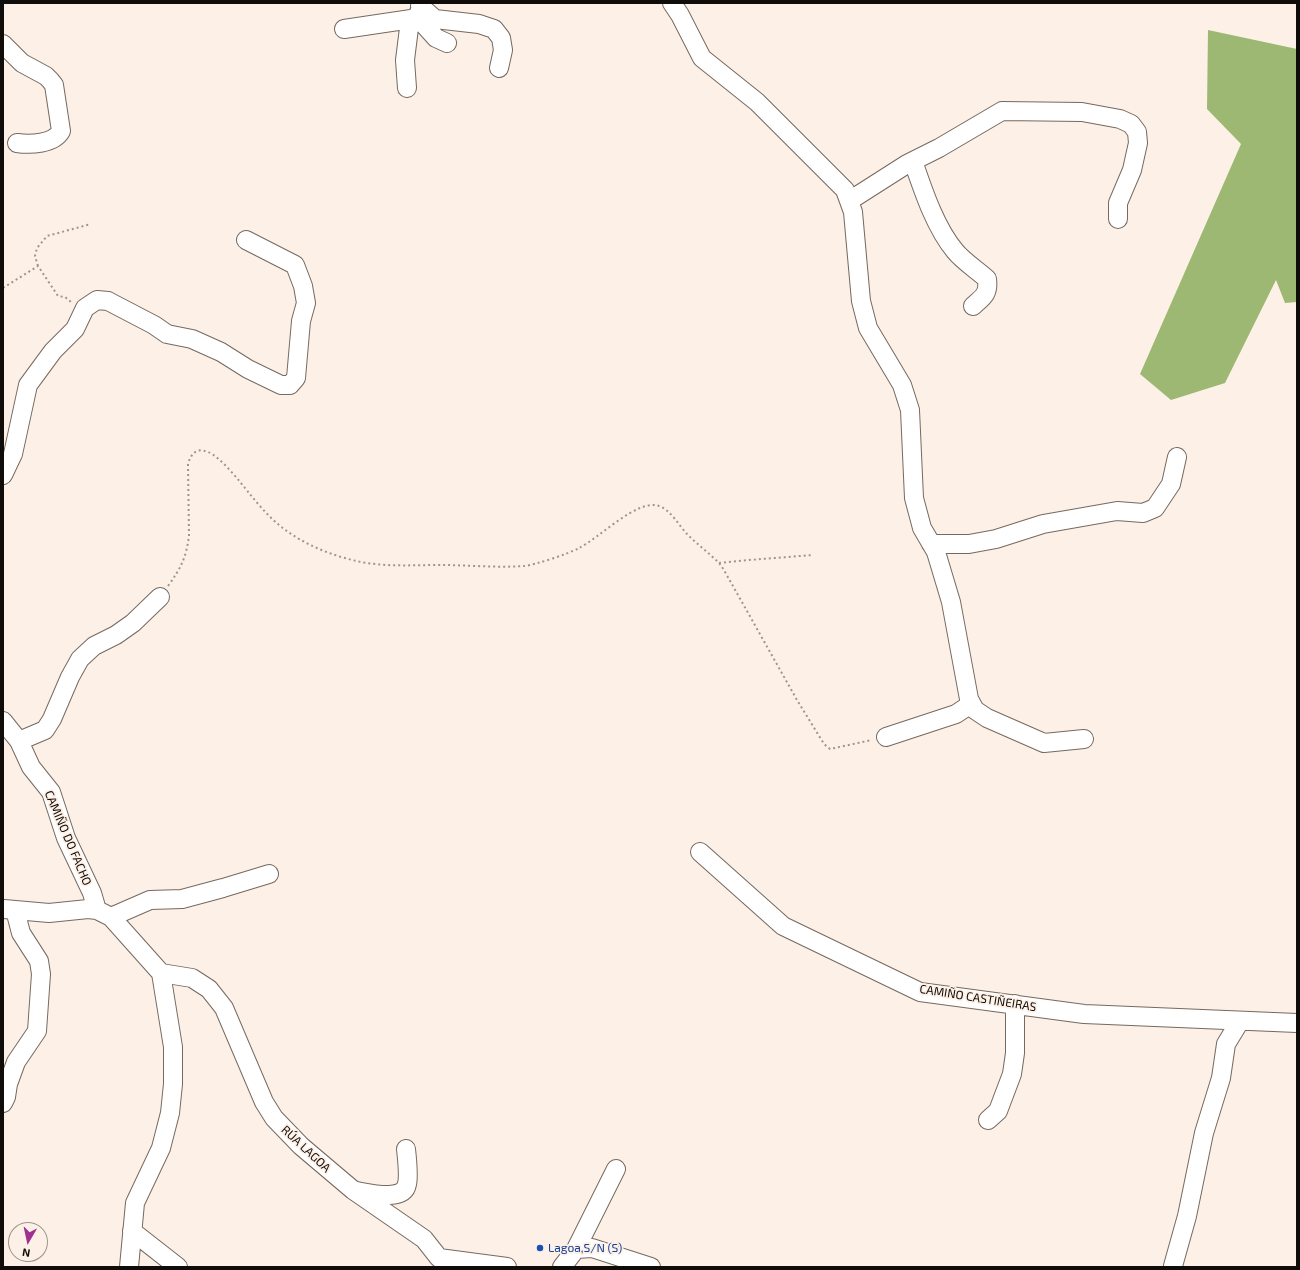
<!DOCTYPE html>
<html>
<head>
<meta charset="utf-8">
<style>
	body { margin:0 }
	#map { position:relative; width:1300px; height:1270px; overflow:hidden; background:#fdf0e6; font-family:"Exo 2",sans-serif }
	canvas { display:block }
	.frame { position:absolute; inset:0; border:4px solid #100c09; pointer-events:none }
	.north { position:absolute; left:8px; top:1222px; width:40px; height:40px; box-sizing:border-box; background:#fdf0e6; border:1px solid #9e958e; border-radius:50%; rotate:189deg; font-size:11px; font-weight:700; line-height:16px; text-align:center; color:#100c09 }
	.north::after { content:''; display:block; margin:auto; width:14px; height:18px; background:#9e308f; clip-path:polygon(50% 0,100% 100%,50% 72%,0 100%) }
</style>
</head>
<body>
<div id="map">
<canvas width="1300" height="1270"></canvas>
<div class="frame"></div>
<div class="north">N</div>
</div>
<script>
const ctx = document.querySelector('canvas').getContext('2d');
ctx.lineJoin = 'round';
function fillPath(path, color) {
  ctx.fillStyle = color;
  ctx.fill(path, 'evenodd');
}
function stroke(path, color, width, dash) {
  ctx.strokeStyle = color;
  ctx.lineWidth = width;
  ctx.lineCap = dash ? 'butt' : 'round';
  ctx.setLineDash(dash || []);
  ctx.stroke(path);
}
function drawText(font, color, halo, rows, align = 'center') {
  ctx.font = font + ' "Exo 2",sans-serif';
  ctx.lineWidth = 3.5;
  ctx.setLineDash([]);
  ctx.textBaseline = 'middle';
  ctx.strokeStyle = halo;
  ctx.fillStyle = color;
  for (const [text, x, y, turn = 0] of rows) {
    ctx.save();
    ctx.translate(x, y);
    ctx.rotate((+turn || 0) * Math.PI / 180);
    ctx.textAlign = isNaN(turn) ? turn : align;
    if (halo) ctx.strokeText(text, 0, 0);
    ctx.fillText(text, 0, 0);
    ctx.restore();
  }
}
fillPath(new Path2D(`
	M1208 30 1297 49V302L1285 303 1276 280 1225 383 1171 400 1140 374 1241 144 1207 109Z`), '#9db872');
const minor = new Path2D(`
	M672 3 680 15 702 58 757 102 845 190 853 212 861 301 868 328 902 385 910 410 914 498 922 528 936 552 951 602 969 699 975 710 987 718 1044 743 1084 739
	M420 6 435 19 479 24 494 29 501 38 503 50 499 68
	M344 29 418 18 436 38 447 43
	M3 44 22 63 46 76 50 80 54 85 61 131C54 144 30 145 17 143
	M407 88 405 60 409 28 418 18 419 12
	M913 161C923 190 935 227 955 251 963 261 977 270 987 279 989 294 983 297 973 306
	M849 201 907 164 939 148 1002 111 1082 112 1120 119 1131 124 1137 132 1138 143 1132 170 1118 203V219
	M3 475 13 454 28 385 53 351 75 329 85 308 97 300 108 301 154 325 167 334 192 339 221 352 248 369 281 385H290L296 378 301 321 306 303 303 286 295 265 246 240
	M931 544H969L996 539 1043 524 1117 511 1143 513 1155 508 1171 484 1177 457
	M3 721 19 741 31 767 51 792 66 838 92 893 97 910 111 917 161 973 173 1047V1084L170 1113 161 1148 135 1203 129 1267
	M886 737 956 714 971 704
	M19 741 45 730 52 719 70 677 80 659 94 646 116 635 133 623 160 597
	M700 852 783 926 920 992 1084 1014 1297 1023
	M4 909 49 913 88 909 97 910
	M111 917 150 900 182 899 223 888 269 874
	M161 973 192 978 209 989 224 1008 264 1102 274 1118 301 1146 353 1190 424 1239 439 1258 507 1267
	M3 1103 6 1097 8 1084 16 1062 37 1031 41 974 39 961 21 933 15 910
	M988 1120 998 1111 1012 1074 1015 1053V1004
	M356 1191C369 1193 404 1202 407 1184 409 1176 407 1158 406 1149
	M132 1231 178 1267
	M576 1249 592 1248 651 1267
	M1173 1266 1187 1216 1204 1133 1221 1078 1226 1044 1240 1021
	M562 1267 576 1249 616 1169`);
stroke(minor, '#756960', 20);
stroke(new Path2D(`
	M38 266 35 256 37 248 47 236 91 224
	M3 288 38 266 58 296 65 297 71 302
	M719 563 749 560 813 555
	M168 586C181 568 186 558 189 536L188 464C191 454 196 447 208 452 221 457 240 482 249 493 258 504 268 516 279 525 302 544 332 556 361 562 387 567 414 565 441 565 468 565 496 568 524 566 535 565 568 554 579 548 598 539 638 498 659 506 671 510 679 526 688 535 698 545 709 553 719 563 723 568 726 574 729 579L797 700 824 744 830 749 872 740`), '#9e958e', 2, [2, 3]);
stroke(minor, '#fff', 18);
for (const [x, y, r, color] of [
	[540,1248,4,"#1a4fb4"]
]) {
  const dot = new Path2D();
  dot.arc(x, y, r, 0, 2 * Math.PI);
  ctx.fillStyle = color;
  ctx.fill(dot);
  stroke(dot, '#fdf0e6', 1.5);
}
drawText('12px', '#100c09', '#fdf0e6', [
	["CAMIÑO DO FACHO",68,838,67],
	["CAMIÑO CASTIÑEIRAS",978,998,9],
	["RÚA LAGOA",306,1149,43]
]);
drawText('12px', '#164399', '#fdf0e6', [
	["Lagoa,S/N (S)",548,1248]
], 'left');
</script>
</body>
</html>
